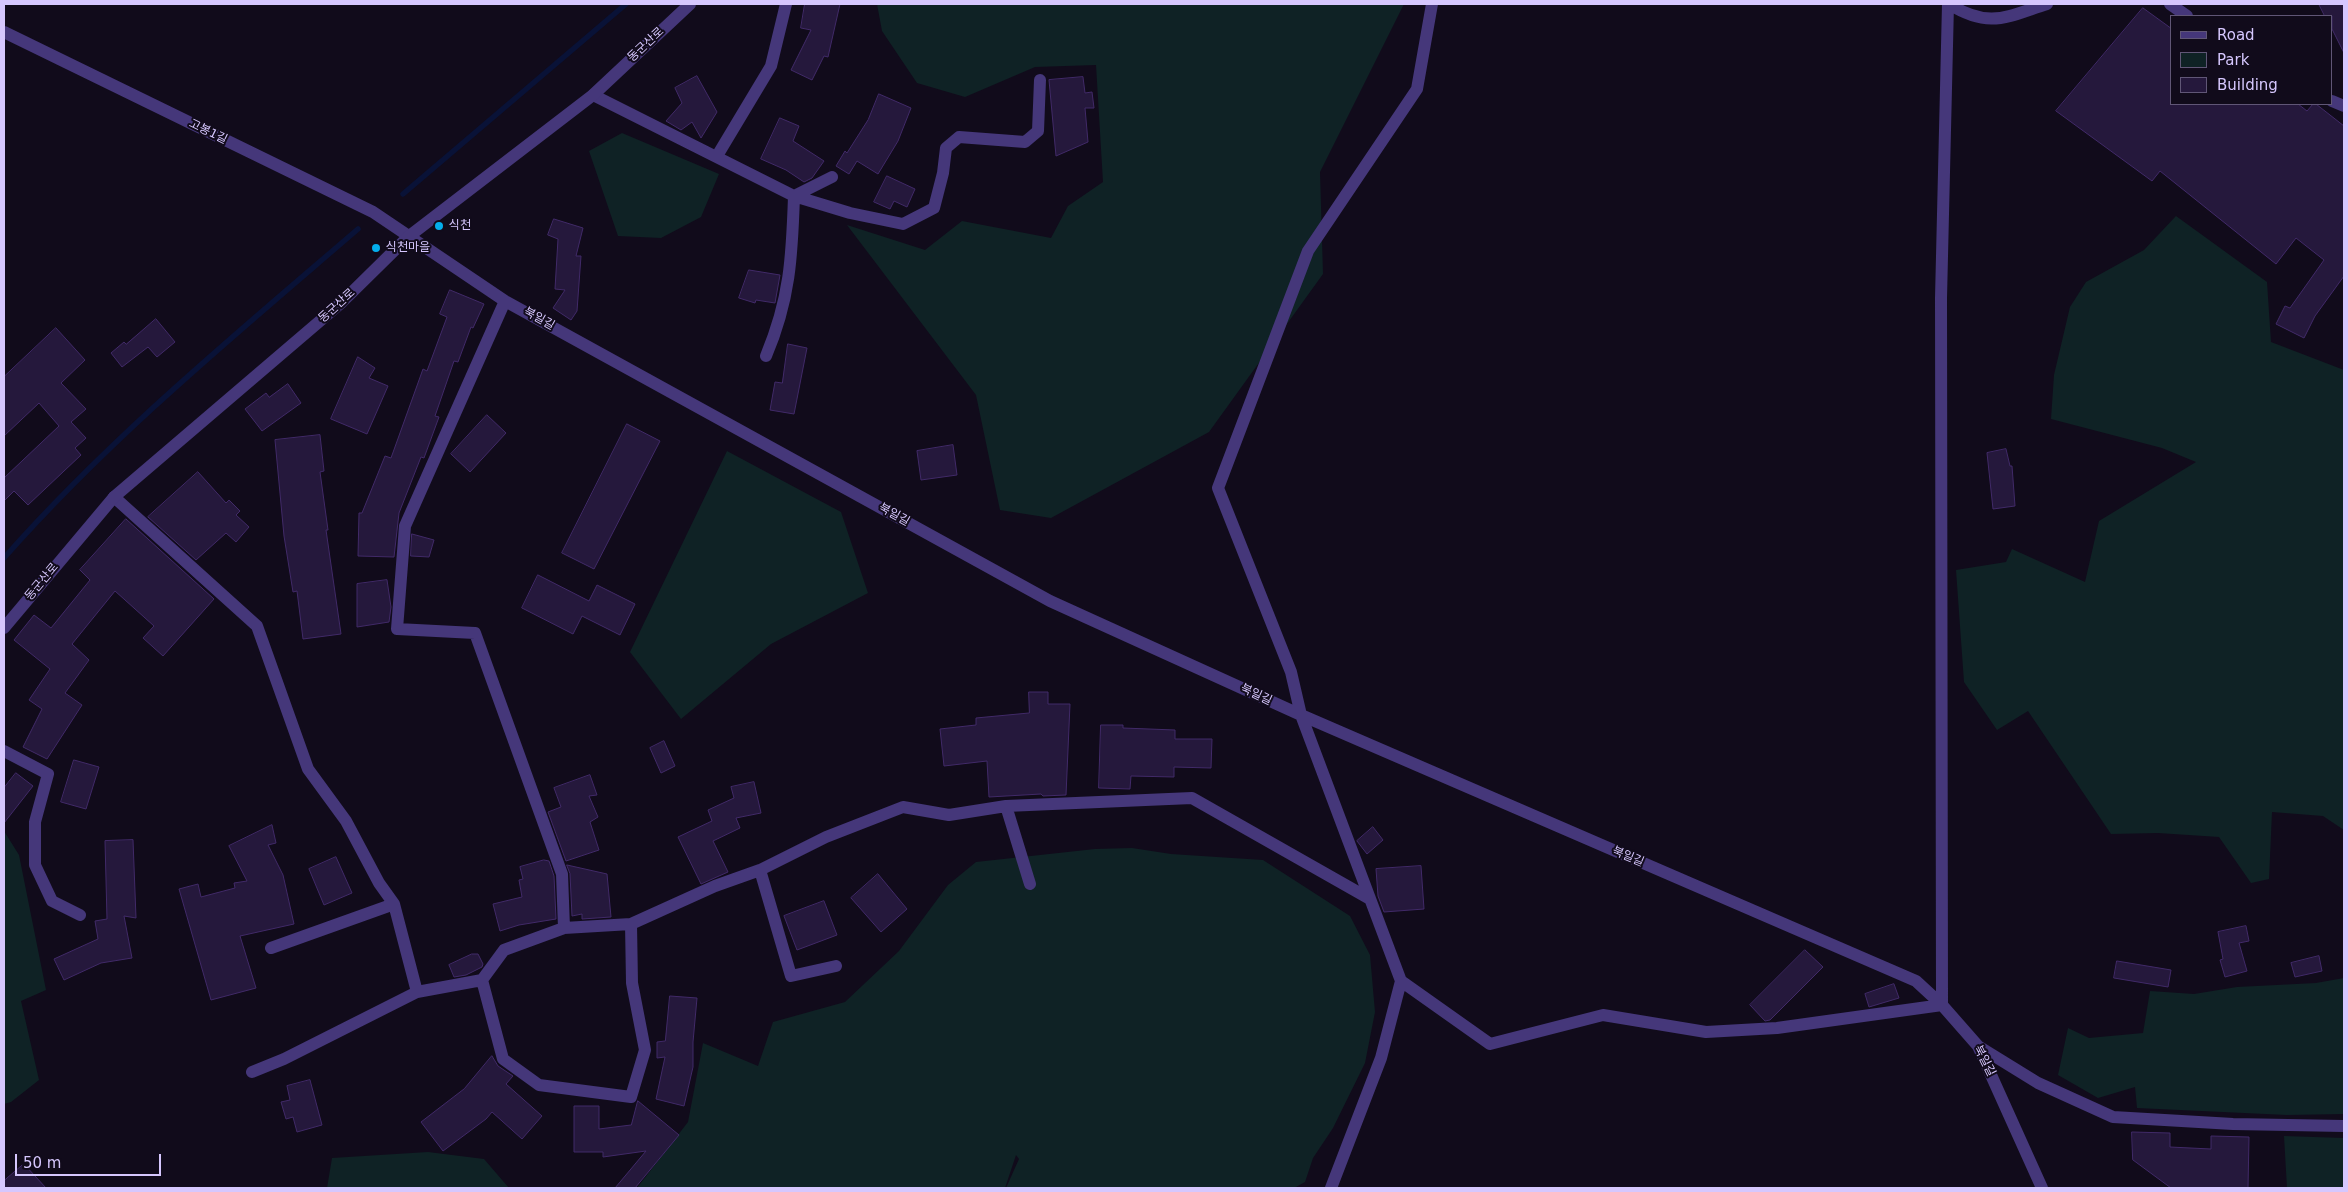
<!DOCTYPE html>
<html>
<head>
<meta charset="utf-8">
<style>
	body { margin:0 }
	#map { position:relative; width:2348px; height:1192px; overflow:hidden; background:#110b1b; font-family:"DejaVu Sans",sans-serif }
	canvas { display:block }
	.frame { position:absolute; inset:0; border:5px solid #d6c7fe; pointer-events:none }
	.legend { position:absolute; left:2170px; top:15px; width:162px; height:90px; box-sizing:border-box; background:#110b1b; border:1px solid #605676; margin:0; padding:6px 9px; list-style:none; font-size:15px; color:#d6c7fe }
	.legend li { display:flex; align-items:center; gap:10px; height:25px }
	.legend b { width:25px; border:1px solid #605676 }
	.scale { position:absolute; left:15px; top:1154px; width:146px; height:22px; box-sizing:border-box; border:2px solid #d6c7fe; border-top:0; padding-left:6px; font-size:15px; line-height:18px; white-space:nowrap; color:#d6c7fe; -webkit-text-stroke:4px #110b1b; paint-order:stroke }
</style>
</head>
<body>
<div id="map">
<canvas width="2348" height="1192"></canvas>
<div class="frame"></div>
<ul class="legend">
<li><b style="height:6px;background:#45377a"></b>Road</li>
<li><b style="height:14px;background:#0f2225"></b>Park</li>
<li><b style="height:14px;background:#25183c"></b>Building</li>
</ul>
<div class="scale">50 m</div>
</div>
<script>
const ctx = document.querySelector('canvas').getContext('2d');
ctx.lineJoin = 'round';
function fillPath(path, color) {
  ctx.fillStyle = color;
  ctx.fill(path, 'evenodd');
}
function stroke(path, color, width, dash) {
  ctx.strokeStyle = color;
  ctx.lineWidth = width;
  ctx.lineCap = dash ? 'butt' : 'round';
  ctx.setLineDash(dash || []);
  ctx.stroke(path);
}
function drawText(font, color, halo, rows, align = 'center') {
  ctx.font = font + ' "DejaVu Sans","Noto Sans KR",sans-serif';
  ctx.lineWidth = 4;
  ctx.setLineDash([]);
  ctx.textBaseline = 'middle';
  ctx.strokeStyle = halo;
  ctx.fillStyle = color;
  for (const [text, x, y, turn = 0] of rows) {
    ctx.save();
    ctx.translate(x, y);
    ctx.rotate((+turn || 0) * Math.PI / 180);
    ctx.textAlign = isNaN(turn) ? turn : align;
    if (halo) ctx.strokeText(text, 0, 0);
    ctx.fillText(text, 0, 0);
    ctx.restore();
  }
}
fillPath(new Path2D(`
	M877 4H1404L1320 172 1323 274 1209 432 1051 518 1000 510 976 395 847 225 925 250 962 221 1051 238 1068 206 1103 182 1096 65 1035 67 965 97 917 83 882 31Z
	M622 133 719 174 701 217 661 238 618 236 589 151Z
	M2176 216 2267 282 2271 342 2344 370V830L2323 816 2272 812 2269 879 2251 883 2219 837 2158 833 2111 834 2028 711 1997 730 1964 682 1956 570 2006 562 2012 549 2085 582 2099 521 2196 462 2162 448 2051 419 2054 375 2070 307 2086 282 2144 250Z
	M727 451 841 512 868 593 771 644 681 719 630 652Z
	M4 831 19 855 46 990 21 1001 39 1080 11 1102 4 1104Z
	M1132 848 1171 854 1263 860 1350 916 1370 955 1375 1012 1365 1063 1333 1128 1313 1158 1305 1182 1294 1188H1006L1019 1159 1016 1155 1005 1188H637L688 1122 703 1043 758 1066 773 1022 845 1002 899 951 948 885 976 862 1095 849Z
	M2344 978V1114L2287 1115 2137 1108 2135 1087 2098 1098 2058 1075 2068 1028 2089 1038 2143 1033 2150 991 2194 994 2237 987 2316 983Z
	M2284 1136 2344 1138V1188H2287Z
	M428 1152 484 1159 509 1188H327L332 1158Z`), '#0f2225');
stroke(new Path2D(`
	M403 194 626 4
	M4 558C111 437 236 334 358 229`), '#091237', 5.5);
const building = new Path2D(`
	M805 4H840L828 57 824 56 812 80 791 70 811 30 801 28Z
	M2319 4H2344V53L2332 29V16H2325Z
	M2143 8 2172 29V104H2298L2307 111 2313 104H2316L2344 126V276L2315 316 2304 338 2276 324 2285 306 2290 308 2324 260 2296 238 2276 264 2160 171 2152 181 2056 111Z
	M697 76 717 112 701 138 692 122 681 130 666 121 682 103 675 88Z
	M1083 77 1085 93 1092 92 1094 108H1085L1088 142 1056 156 1049 80Z
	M879 94 911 108 898 141 878 174 857 161 849 174 836 166 845 151 847 153 868 120Z
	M780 118 799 126 793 141 824 161 812 178 804 182 786 170 761 159Z
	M887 176 915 189 907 207 894 201 890 209 874 202Z
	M554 219 583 228 576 256H581L577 311 571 320 553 308 565 290 555 289 558 239 548 235Z
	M749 270 780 275 775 303 756 300 755 303 739 298Z
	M450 290 484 304 473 328 471 327 458 362 454 361 435 416 439 417 424 458 421 457 399 513 394 557 358 556 359 513H362L385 456 391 458 423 369 427 371 447 317 440 314Z
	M156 319 175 342 157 357 148 347 122 367 111 353 124 342 126 344Z
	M56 328 85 360 61 383 86 409 71 422 86 438 75 448 81 455 28 505 14 491 4 501V478L59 426 39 403 4 436V377Z
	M788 344 807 348 794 414 770 410 775 382 782 383Z
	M358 357 375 368 369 378 388 386 367 434 331 419Z
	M288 384 301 403 262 431 245 409 266 393 269 397Z
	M487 415 506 433 470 472 451 454Z
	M627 424 660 441 594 569 562 553Z
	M320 435 324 471 320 472 328 530H326L341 634 303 639 297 591 293 592 284 536 275 440Z
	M953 445 957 475 921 480 917 451Z
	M2006 449 2010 466H2012L2015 506 1993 509 1987 453Z
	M198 472 226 503 229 500 240 511 236 515 249 527 236 542 226 533 196 560 148 517Z
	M126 519 214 599 163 656 143 638 154 626 115 591 72 644 89 660 65 693 82 705 47 759 23 747 42 709 29 700 50 669 14 640 34 615 51 628 90 580 80 570Z
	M412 534 434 540 429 557 411 556Z
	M538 575 589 601 597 585 635 604 620 635 582 616 573 634 522 608Z
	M387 580 391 607 389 622 357 627V584Z
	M1029 692H1048V704H1070L1066 795 1043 796 1041 794 989 797 987 761 944 766 940 729 976 725V718L1029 713Z
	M1101 725H1123V728L1175 730V739H1212L1211 768 1174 767V777L1131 776 1130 789 1099 788Z
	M664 741 675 766 661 773 650 748Z
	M74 760 99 767 86 809 61 802Z
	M16 773 33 786 4 823V788Z
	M590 775 597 795 589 796 598 817 590 822 599 850 566 861 548 812 561 807 554 788Z
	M754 782 761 813 736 818 740 828 713 841 728 872 701 884 678 837 712 821 708 810 734 798 731 787Z
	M272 825 276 843 268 845 283 875 294 924 240 936 256 988 211 1000 179 889 198 884 201 897 235 888 234 883 247 881 229 846Z
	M1373 827 1383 840 1367 854 1357 841Z
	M133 840 136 918 124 916 132 958 101 963 64 980 54 959 98 939 95 921 107 919 105 841Z
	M336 857 352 893 324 905 309 869Z
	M544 860 549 861 554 876 556 919 519 925 500 931 493 904 522 897 519 880 523 879 520 867Z
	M567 865 607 874 611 917 582 919V914L572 916 570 874Z
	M1421 866 1424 909 1384 912 1378 896 1376 869Z
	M878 874 907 909 881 932 851 898Z
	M824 901 837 935 797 950 784 916Z
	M2246 926 2249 941 2239 943 2247 971 2225 977 2220 960 2223 959 2218 932Z
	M1805 950 1823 967 1770 1020 1765 1021 1750 1005Z
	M472 954H478L483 964 482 967 466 975 454 977 449 965Z
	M2319 956 2322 971 2295 977 2291 963Z
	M2117 961 2171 970 2168 987 2114 978Z
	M1894 984 1899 998 1869 1007 1865 994Z
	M670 996 697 998 693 1042V1067L684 1106 656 1099 665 1057 657 1058V1042L665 1041Z
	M492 1056 498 1066 513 1076 506 1084 542 1116 522 1139 492 1112 486 1119 443 1151 421 1122 464 1089Z
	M310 1080 322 1125 297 1132 293 1117 286 1119 281 1102 290 1100 287 1086Z
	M638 1101 679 1135 635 1188H615L646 1151 603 1157V1152H574V1106H599V1129L631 1125Z
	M2132 1132 2170 1133V1147L2211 1149V1136L2249 1137 2248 1188H2171L2133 1160Z
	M24 1164 46 1188H4V1181Z`);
fillPath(building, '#25183c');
stroke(building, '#412a68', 1);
stroke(new Path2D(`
	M1949 4C1989 29 2006 17 2047 4
	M2170 4 2187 16
	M4 32 373 212 505 301 1050 601 1301 715 1916 981 1942 1005 1978 1046 2042 1188
	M593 95 794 196 832 177
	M2332 101 2344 106
	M717 156 771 66 786 4
	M505 301 405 526 397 629 475 633 562 874 564 928 631 924 715 886 760 870
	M766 356C790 299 792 257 794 196L850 213 903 224 934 208 943 173 946 148 959 137 1025 142 1038 131 1040 80
	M114 497 257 626 308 769 346 821 379 883 394 904 417 992
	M4 751 48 774 35 822V865L52 901 80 915
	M1006 806 1030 884
	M564 928 504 950 482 980 503 1059 539 1085 631 1097 645 1050 632 983 631 924
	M271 948 394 904
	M836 966 791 976 760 870 826 837 903 807 949 815 1006 806 1192 798 1370 899
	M1401 981 1490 1044 1603 1015 1706 1032 1777 1028 1942 1005 1941 298 1948 4
	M1978 1046 2038 1083 2113 1117 2233 1124 2344 1126
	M252 1072 284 1059 417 992 482 980
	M1331 1188 1381 1058 1401 981 1301 715 1291 672 1218 488 1308 251 1417 89 1432 4`), '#45377a', 12);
stroke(new Path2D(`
	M4 628 114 497 341 303 408 237 593 95 690 4`), '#45377a', 12);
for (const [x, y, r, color] of [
	[439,226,5,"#04aeec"],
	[376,248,5,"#04aeec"]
]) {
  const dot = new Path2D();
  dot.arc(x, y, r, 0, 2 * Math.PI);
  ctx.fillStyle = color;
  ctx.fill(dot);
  stroke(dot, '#110b1b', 2);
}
drawText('12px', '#d6c7fe', '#110b1b', [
	["동군산로",646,45,-43],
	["고봉1길",208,132,26],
	["동군산로",337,306,-42],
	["북일길",539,319,29],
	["북일길",894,515,29],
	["동군산로",42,582,-50],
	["북일길",1256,695,25],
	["북일길",1628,857,23],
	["북일길",1984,1061,63]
]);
drawText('12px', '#d6c7fe', '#110b1b', [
	["식천",449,226],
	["식천마을",386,248]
], 'left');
</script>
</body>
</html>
